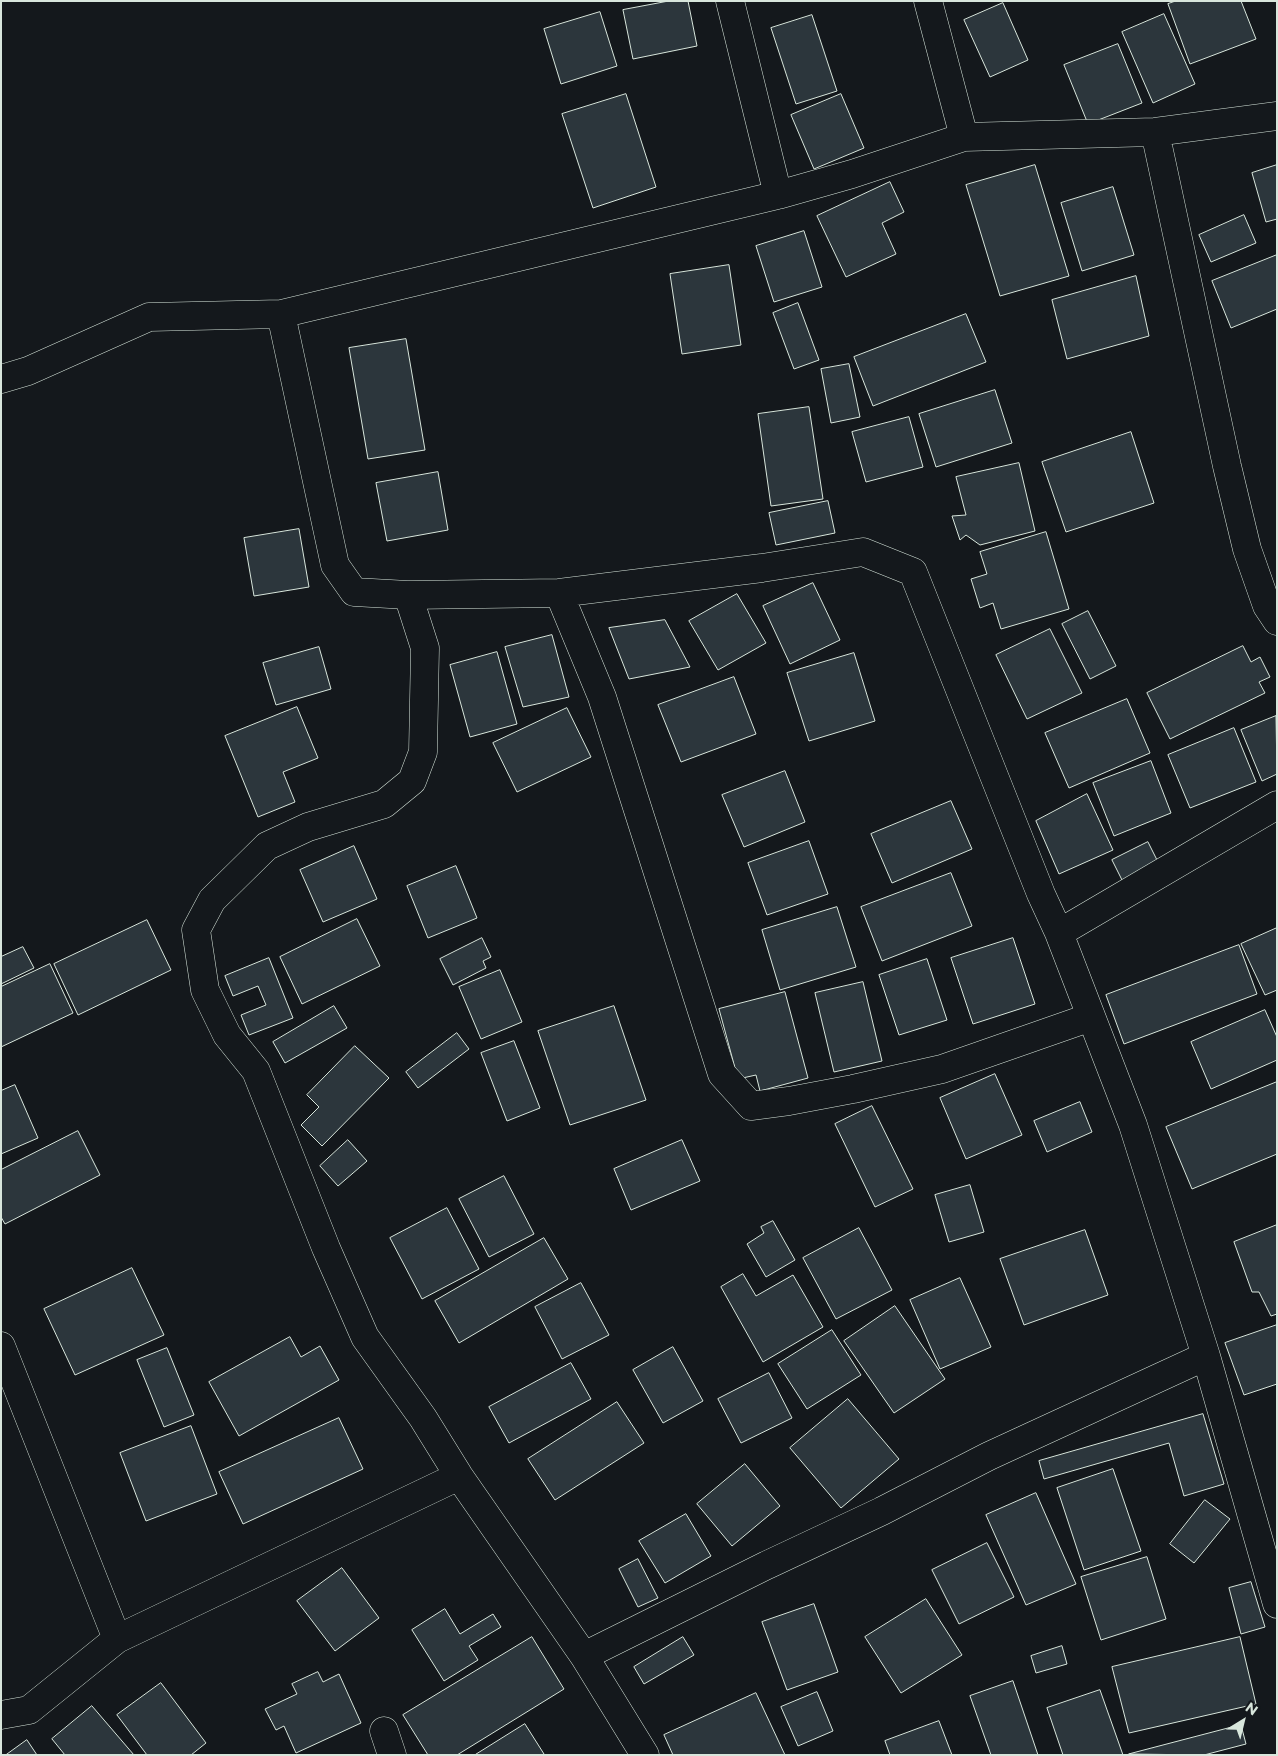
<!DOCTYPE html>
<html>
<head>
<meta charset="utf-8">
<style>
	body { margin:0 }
	#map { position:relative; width:1278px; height:1756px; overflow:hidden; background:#14181c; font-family:Montserrat,sans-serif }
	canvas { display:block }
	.frame { position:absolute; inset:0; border:2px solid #d8e6dc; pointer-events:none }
	.north { position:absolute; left:1218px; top:1696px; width:50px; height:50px; -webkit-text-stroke:4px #14181c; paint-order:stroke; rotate:36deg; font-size:14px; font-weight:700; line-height:20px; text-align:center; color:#d8e6dc }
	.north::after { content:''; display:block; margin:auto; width:18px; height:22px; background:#d8e6dc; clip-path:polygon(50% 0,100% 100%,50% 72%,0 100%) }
</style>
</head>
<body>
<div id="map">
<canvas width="1278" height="1756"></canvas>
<div class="frame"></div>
<div class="north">N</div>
</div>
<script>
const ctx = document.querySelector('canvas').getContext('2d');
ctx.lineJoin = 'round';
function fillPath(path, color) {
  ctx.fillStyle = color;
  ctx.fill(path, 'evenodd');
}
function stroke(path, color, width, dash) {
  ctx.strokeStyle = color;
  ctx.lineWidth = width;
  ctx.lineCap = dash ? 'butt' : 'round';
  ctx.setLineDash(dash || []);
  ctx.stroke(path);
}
const building = new Path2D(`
	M669 1H688L697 46 633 59 623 10Z
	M1176 1H1241L1256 39 1190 64 1168 4Z
	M1003 3 1028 60 990 77 964 20Z
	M600 12 617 66 561 84 544 29Z
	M1164 14 1195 84 1153 103 1122 32Z
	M812 15 837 91 796 104 771 28Z
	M1118 44 1142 103 1088 124 1064 65Z
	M626 94 656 187 593 208 562 114Z
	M841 94 864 148 814 169 791 115Z
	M1035 165 1069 276 1000 296 966 185Z
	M1277 165V219L1266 222 1252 173Z
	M890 182 904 212 882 223 896 254 846 277 817 216Z
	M1113 187 1134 255 1082 271 1061 203Z
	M1244 215 1256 243 1211 262 1199 235Z
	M804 231 822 287 774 302 756 246Z
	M1277 255V309L1231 328 1212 281Z
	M729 265 741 345 682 354 670 274Z
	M1136 276 1149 336 1067 359 1052 300Z
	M798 303 819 360 794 369 773 313Z
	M966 314 986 362 873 406 854 357Z
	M406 339 425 450 368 459 349 348Z
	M849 364 860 417 831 423 821 369Z
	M995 390 1012 443 936 467 919 414Z
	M809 407 823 499 771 506 758 414Z
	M909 417 923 467 866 482 852 432Z
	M1131 432 1154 503 1066 532 1042 462Z
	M1019 463 1035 531 980 545 966 535 960 540 952 516 966 515 956 477Z
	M438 472 448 530 387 541 376 483Z
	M828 501 835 533 776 545 769 513Z
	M299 529 309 587 254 596 244 538Z
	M1046 532 1069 609 1001 629 993 603 980 608 971 579 987 574 980 552Z
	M813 583 840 640 790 664 763 606Z
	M737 594 766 643 718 670 689 621Z
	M1088 611 1116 666 1090 679 1062 624Z
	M665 620 690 667 629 679 609 628Z
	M1050 629 1082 693 1027 719 996 655Z
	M552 635 569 697 523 707 505 647Z
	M1243 646 1251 662 1260 657 1270 677 1259 682 1265 693 1170 739 1147 693Z
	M319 647 331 689 276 705 263 663Z
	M497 652 517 724 470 737 450 665Z
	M854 653 875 721 809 741 787 673Z
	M734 677 756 734 681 762 658 705Z
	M1127 699 1150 753 1069 788 1045 733Z
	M297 707 318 758 283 772 295 802 258 817 225 736Z
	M567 708 591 757 517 792 493 743Z
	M1276 716 1277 774 1262 781 1241 730Z
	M1234 728 1256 782 1190 808 1168 755Z
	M1151 761 1171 813 1114 836 1093 783Z
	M785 771 805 822 744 847 722 795Z
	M1087 794 1113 850 1059 874 1036 821Z
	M951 801 972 849 892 883 871 834Z
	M809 841 828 894 767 915 748 863Z
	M1148 842 1160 866 1124 884 1112 860Z
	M354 846 377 899 323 922 300 870Z
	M456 866 477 918 428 938 407 886Z
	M951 873 972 926 882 961 861 907Z
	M837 907 856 967 780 990 762 930Z
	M357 919 380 966 302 1004 280 957Z
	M147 920 171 970 78 1015 54 964Z
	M1277 928V990L1265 995 1241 944Z
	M482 938 491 957 483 961 486 968 453 985 440 959Z
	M1013 938 1035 1004 973 1024 951 958Z
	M1239 945 1257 994 1124 1044 1106 995Z
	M23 947 34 968 1 984V957Z
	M269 958 293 1018 249 1035 241 1015 266 1005 258 986 233 996 225 976Z
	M927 959 947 1020 899 1035 879 975Z
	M50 964 73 1013 1 1047V987Z
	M500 970 522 1022 481 1039 459 987Z
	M863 982 882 1061 834 1072 815 993Z
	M785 992 808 1078 760 1091 756 1075 738 1079 719 1009Z
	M334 1006 347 1028 285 1063 273 1042Z
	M614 1006 646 1100 570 1125 538 1031Z
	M1265 1010 1277 1037V1060L1211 1089 1191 1042Z
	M457 1033 469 1049 418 1088 406 1072Z
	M514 1041 540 1108 507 1121 481 1053Z
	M355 1046 389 1078 322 1146 301 1125 319 1107 307 1095Z
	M995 1074 1022 1135 966 1159 940 1098Z
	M1277 1082V1154L1192 1189 1166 1127Z
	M15 1085 38 1138 1 1154V1091Z
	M1080 1102 1092 1132 1047 1152 1034 1121Z
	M872 1106 913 1189 875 1207 835 1124Z
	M78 1131 100 1175 5 1224 1 1217V1170Z
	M348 1140 367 1161 338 1186 320 1166Z
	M682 1140 700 1181 631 1210 614 1169Z
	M504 1176 534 1234 489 1257 459 1199Z
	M970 1185 984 1232 949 1242 935 1195Z
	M447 1208 479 1269 422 1299 390 1238Z
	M773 1221 795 1260 766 1277 747 1244 764 1233 761 1227Z
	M1277 1225V1314L1271 1316 1259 1292H1252L1234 1242Z
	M859 1228 892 1290 836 1319 803 1258Z
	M1085 1230 1108 1295 1024 1325 1000 1259Z
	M544 1238 568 1279 459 1343 435 1301Z
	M132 1268 164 1335 75 1375 44 1309Z
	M743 1274 756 1296 793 1275 823 1327 763 1362 721 1287Z
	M960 1278 991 1347 940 1369 910 1300Z
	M581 1283 609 1335 562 1359 535 1307Z
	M895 1306 945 1379 894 1413 844 1341Z
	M1277 1325V1384L1244 1395 1225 1343Z
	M832 1330 861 1375 807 1409 778 1364Z
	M290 1337 301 1357 320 1346 339 1380 239 1436 209 1382Z
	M673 1347 703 1401 663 1423 633 1370Z
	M167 1348 194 1415 164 1427 137 1360Z
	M571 1363 591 1399 509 1443 489 1407Z
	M769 1373 792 1418 741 1443 718 1399Z
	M848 1399 899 1459 841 1508 790 1448Z
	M617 1402 644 1443 555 1500 528 1459Z
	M1203 1414 1224 1484 1184 1496 1169 1443 1044 1479 1039 1461Z
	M339 1418 363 1469 243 1524 219 1472Z
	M191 1426 217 1494 146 1521 120 1453Z
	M745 1464 780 1506 732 1546 697 1504Z
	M1113 1469 1141 1551 1084 1570 1057 1488Z
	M1036 1493 1076 1584 1026 1605 986 1515Z
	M1205 1500 1230 1519 1194 1563 1170 1544Z
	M686 1514 711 1556 665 1583 639 1541Z
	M987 1543 1014 1597 959 1624 932 1570Z
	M1147 1557 1166 1619 1101 1640 1081 1577Z
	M638 1559 658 1598 638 1607 619 1569Z
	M342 1568 379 1618 335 1651 297 1601Z
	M1251 1582 1265 1627 1241 1634 1229 1588Z
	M926 1599 962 1655 901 1693 865 1637Z
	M814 1604 838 1672 787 1690 762 1622Z
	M445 1609 460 1634 493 1614 501 1627 469 1646 478 1660 444 1681 412 1630Z
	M532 1637 564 1689 457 1755H428L403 1715Z
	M683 1637 694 1655 644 1684 634 1667Z
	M1240 1637 1256 1704 1129 1733 1112 1667Z
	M1062 1646 1067 1664 1036 1673 1031 1656Z
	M318 1672 323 1682 339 1674 361 1723 296 1753 284 1726 276 1730 265 1709 297 1694 292 1684Z
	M1013 1681 1038 1755H991L970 1696Z
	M161 1683 206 1743 191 1755H147L117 1715Z
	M1100 1690 1123 1755H1063L1047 1708Z
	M817 1692 833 1731 798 1746 781 1707Z
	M756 1693 785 1755H673L664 1735Z
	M92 1706 134 1755H65L52 1739Z
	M939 1721 952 1755H890L885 1741Z
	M525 1724 544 1754 542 1755H475Z
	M1241 1725 1246 1744 1204 1755 1129 1754Z
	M27 1740 37 1755H6Z`);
fillPath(building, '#2c363c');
stroke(building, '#d8e6dc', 1);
const minor = new Path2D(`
	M730 1 778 195
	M928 1 964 137
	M1155 132 1227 466 1247 549 1267 606 1277 621
	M281 314 335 565 354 592 408 595 559 593 762 568 863 552 913 572 1041 894 1059 933 1133 1125 1206 1356 1277 1604
	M1 379 28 371 149 317 281 314 778 195 852 174 964 137 1155 132 1277 116
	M559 593 602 697 722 1074 751 1106 789 1101 853 1089 942 1069 1091 1017
	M408 595 425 648 423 752 412 781 384 804 308 827 267 846 212 900 196 930 205 990 227 1035 256 1071 326 1248 365 1337 423 1418 459 1476 584 1656 645 1755
	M1059 933 1277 805
	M1 1346 117 1639
	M584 1656 767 1565 882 1511 989 1456 1206 1356
	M1 1715 29 1710 117 1639 459 1476
	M384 1731 392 1755`);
stroke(minor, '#d8e6dc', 29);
stroke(minor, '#14181c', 28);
</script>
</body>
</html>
